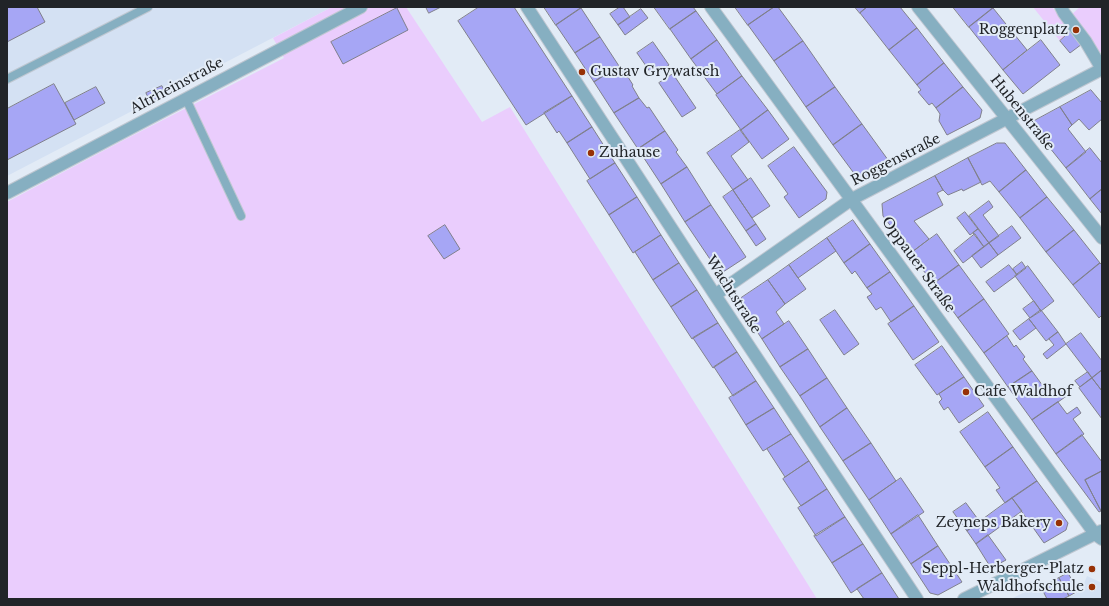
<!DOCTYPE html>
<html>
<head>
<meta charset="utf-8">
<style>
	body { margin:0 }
	#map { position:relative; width:1109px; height:606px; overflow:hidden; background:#e2ebf6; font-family:"Libre Baskerville",serif }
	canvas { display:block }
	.frame { position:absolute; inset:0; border:8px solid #212428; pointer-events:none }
</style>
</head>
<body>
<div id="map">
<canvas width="1109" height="606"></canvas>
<div class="frame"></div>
</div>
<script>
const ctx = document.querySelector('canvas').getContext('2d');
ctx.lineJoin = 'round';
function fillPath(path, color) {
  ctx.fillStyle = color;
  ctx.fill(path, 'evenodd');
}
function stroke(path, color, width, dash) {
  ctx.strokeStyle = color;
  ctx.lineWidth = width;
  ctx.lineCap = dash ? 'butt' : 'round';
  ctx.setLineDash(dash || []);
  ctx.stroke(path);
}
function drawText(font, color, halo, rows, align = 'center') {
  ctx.font = font + ' "Libre Baskerville",serif';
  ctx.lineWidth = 4;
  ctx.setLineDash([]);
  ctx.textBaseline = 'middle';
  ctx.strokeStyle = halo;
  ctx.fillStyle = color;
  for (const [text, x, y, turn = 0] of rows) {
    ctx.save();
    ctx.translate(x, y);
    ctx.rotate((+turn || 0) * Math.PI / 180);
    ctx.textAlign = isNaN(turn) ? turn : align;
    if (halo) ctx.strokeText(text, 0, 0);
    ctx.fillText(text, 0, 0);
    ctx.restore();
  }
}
fillPath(new Path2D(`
	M7 7H332L7 176Z
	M1087 576 1102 583V599H1064L1081 591Z
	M1039 585 1047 599H1011Z`), '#d4e1f3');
fillPath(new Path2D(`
	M332 7H406L482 122 510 107 817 599H7V202L120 142 284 58 273 38Z
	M1033 7H1052L1071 31 1060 41Z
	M1080 7H1102V51L1099 53 1089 37 1071 15Z`), '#eacdfd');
const building = new Path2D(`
	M7 7H37L45 22 7 42Z
	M426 7H441L429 13Z
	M479 7H514L572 96 526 125 458 21Z
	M544 7H580L581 8 556 25Z
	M620 7H623L630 17 618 25 610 14Z
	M654 7H693L696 11 670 29Z
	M735 7H774L748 25Z
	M774 7H778L803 41 774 61 748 25Z
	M855 7H867L860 13Z
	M867 7H900L917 28 889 50 860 13Z
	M953 7H992L993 8 969 27Z
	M397 8 408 30 343 64 331 42Z
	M581 8 600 37 575 53 556 25Z
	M993 8 1027 50 1003 70 969 27Z
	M641 9 648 18 625 35 618 25Z
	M696 11 717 40 691 59 670 29Z
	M917 28 944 63 917 85 889 50Z
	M1071 31 1082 44 1070 53 1060 41Z
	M600 37 619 66 594 82 575 53Z
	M717 40 742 76 717 94 691 59Z
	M1041 40 1060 65 1023 94 1003 70Z
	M803 41 835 87 806 107 774 61Z
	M653 42 669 65 653 76 637 53Z
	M944 63 963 87 936 108 932 103 929 105 918 92 921 90 917 85Z
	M619 66 627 78 628 77 633 85 632 86 639 98 614 113 594 82Z
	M673 74 696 108 682 117 659 83Z
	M742 76 768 110 741 130 716 95Z
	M54 84 76 124 7 160V109Z
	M162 86 166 94 150 102 146 93Z
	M96 87 105 103 74 120 65 103Z
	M835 87 862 124 833 145 806 107Z
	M963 87 982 110 980 118 947 135 939 121 940 114 936 108Z
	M1091 90 1102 103V119L1089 130 1079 119 1072 125 1060 107Z
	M572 96 592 127 567 143 559 131 557 133 544 113Z
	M639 98 647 108 649 107 665 131 638 149 614 113Z
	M1060 107 1072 125 1068 129 1086 152 1066 168 1033 127 1034 121Z
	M768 110 789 139 762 159 741 130Z
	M862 124 891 164 866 178 856 176 833 145Z
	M592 127 615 163 590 179 567 143Z
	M740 130 749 142 731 156 748 180 733 190 707 153Z
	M665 131 678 150 676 152 687 167 661 184 638 149Z
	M997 143H1005L1026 170 999 192 990 181 982 185 968 158Z
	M794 147 827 192 826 199 799 218 784 197 788 194 768 166Z
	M1090 148 1102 163V189L1090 199 1066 168Z
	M968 158 981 182 963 191 962 189 948 195 943 190 935 176Z
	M615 163 637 197 609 215 587 181Z
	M687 167 711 205 685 222 661 184Z
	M1026 170 1047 197 1020 218 999 192Z
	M935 176 943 190 937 193 943 205 914 221 929 239 911 253 883 216 882 204Z
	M751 178 770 206 752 218 733 190Z
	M1102 189V214L1090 199Z
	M733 190 756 224 746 231 723 197Z
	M637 197 661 235 633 253 609 215Z
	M1047 197 1074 230 1046 252 1020 218Z
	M989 201 993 207 983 215 999 236 989 243 969 216Z
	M711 205 746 257 720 274 685 222Z
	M965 212 978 229 970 235 957 218Z
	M853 220 870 244 844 263 827 238Z
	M756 224 766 239 756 246 746 231Z
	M445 225 460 249 444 259 428 236Z
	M1012 226 1021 238 998 255 989 243Z
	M978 229 989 243 984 247 973 233Z
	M1074 230 1100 263 1073 285 1046 252Z
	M937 234 959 265 933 284 911 253Z
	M975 234 984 247 963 263 954 251Z
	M661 235 679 263 653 280 635 252Z
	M827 238 836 251 798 278 789 265Z
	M989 243 998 255 981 268 972 256Z
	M870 244 890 272 867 288 855 271 852 274 844 263Z
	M1022 262 1026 268 1017 275 1013 269Z
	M679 263 697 290 671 307 653 280Z
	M1100 263 1102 265V315L1099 318 1073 285Z
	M789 265 806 289 785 304 768 280Z
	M959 265 984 299 958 318 933 284Z
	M1009 265 1017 275 994 292 986 282Z
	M1028 266 1054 301 1041 311 1015 276Z
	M890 272 914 306 891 322 881 307 876 310 867 297 872 294 867 288Z
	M768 280 785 304 776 312 784 324 762 339 740 306 741 298Z
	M697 290 718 323 692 339 671 307Z
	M984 299 1009 334 984 353 958 318Z
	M1034 301 1041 311 1030 318 1023 309Z
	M914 306 939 342 913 360 888 324Z
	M835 310 859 344 844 355 820 320Z
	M1041 310 1058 332 1046 341 1029 319Z
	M1029 319 1036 328 1020 340 1013 331Z
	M789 321 808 349 780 367 762 339Z
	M718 323 737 352 713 368 693 338Z
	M1058 332 1066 344 1047 359 1043 354 1054 345 1049 339Z
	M1081 333 1102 361V370L1092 378 1066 344Z
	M1007 336 1014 347 1016 345 1025 357 1023 359 1032 371 1008 387 984 353Z
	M942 346 964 377 937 395 915 365Z
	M808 349 827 378 800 396 780 367Z
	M737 352 756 381 733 396 714 367Z
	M1102 370V391L1092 378Z
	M1032 371 1051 397 1064 387 1066 391 1068 390 1071 393 1032 420 1008 387Z
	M1088 372 1092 378 1080 387 1075 381Z
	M964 377 984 406 959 423 948 407 944 410 939 402 942 399 939 394Z
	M827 378 847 408 820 427 800 396Z
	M1092 378 1102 391V419L1079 388Z
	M756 381 774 408 746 425 729 398Z
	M1058 402 1067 414 1077 407 1081 413 1073 419 1084 434 1056 454 1032 420Z
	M774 408 791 434 763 451 746 425Z
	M847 408 871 443 843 461 820 427Z
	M988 412 1013 447 985 467 960 432Z
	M791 434 809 461 785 477 767 449Z
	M1082 435 1102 462V471L1085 480 1101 511 1099 512 1056 454Z
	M871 443 896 481 869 500 843 461Z
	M1013 447 1037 481 1005 503 996 490 1000 488 985 467Z
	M809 461 827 489 801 506 783 479Z
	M1102 471V511H1101L1085 480Z
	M901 478 924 512 891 534 869 500Z
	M1037 481 1068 523 1066 530 1044 543 1012 498Z
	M827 489 845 517 816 536 798 508Z
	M1012 498 1022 511 976 544 967 531Z
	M966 503 980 522 967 531 953 512Z
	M918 515 938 546 911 564 891 534Z
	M845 517 863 544 832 563 814 536Z
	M988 535 1006 560 991 568 976 544Z
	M863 544 882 573 851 593 832 563Z
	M938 546 962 582 938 595 930 593 911 564Z
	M882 573 899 599H864L857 589Z
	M1068 573 1078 591 1069 596 1059 578Z
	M1059 578 1069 596 1063 599H1047L1041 587Z`);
fillPath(building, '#a6a6f5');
stroke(building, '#80808c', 1);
const service = new Path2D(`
	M7 79 148 7
	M186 99 241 216`);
const pedestrian = new Path2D(`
	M1061 7 1064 13 1086 42 1102 69`);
const minor = new Path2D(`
	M527 7 715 295 917 599
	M711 7 1095 534 1102 539
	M918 7 1102 238
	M7 193 361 7
	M715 295 852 199 1102 69
	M964 599 1101 531`);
stroke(service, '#bfc7d1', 10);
stroke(pedestrian, '#bfc7d1', 14);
stroke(minor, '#bfc7d1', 14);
stroke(service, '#86afc1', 8);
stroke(pedestrian, '#86afc1', 12);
stroke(minor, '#86afc1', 12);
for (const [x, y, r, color] of [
	[1076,30,4,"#973106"],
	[582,72,4,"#973106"],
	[591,153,4,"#973106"],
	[966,392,4,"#973106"],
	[1059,523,4,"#973106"],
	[1092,569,4,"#973106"],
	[1092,587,4,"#973106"]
]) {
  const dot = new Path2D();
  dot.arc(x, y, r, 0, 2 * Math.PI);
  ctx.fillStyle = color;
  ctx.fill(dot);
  stroke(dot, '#e2ebf6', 1.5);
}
drawText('14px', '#212428', '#e2ebf6', [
	["Roggenplatz",1068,30],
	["Gustav Grywatsch",590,72,"left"],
	["Zuhause",599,153,"left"],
	["Cafe Waldhof",974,392,"left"],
	["Zeyneps Bakery",1051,523],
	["Seppl-Herberger-Platz",1084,569],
	["Waldhofschule",1084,587]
], 'right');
drawText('14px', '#212428', '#e2ebf6', [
	["Altrheinstraße",177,86,-28],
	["Hubenstraße",1022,113,51],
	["Roggenstraße",896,160,-27],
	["Oppauer Straße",918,265,54],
	["Wachtstraße",733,295,57]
]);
</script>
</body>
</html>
